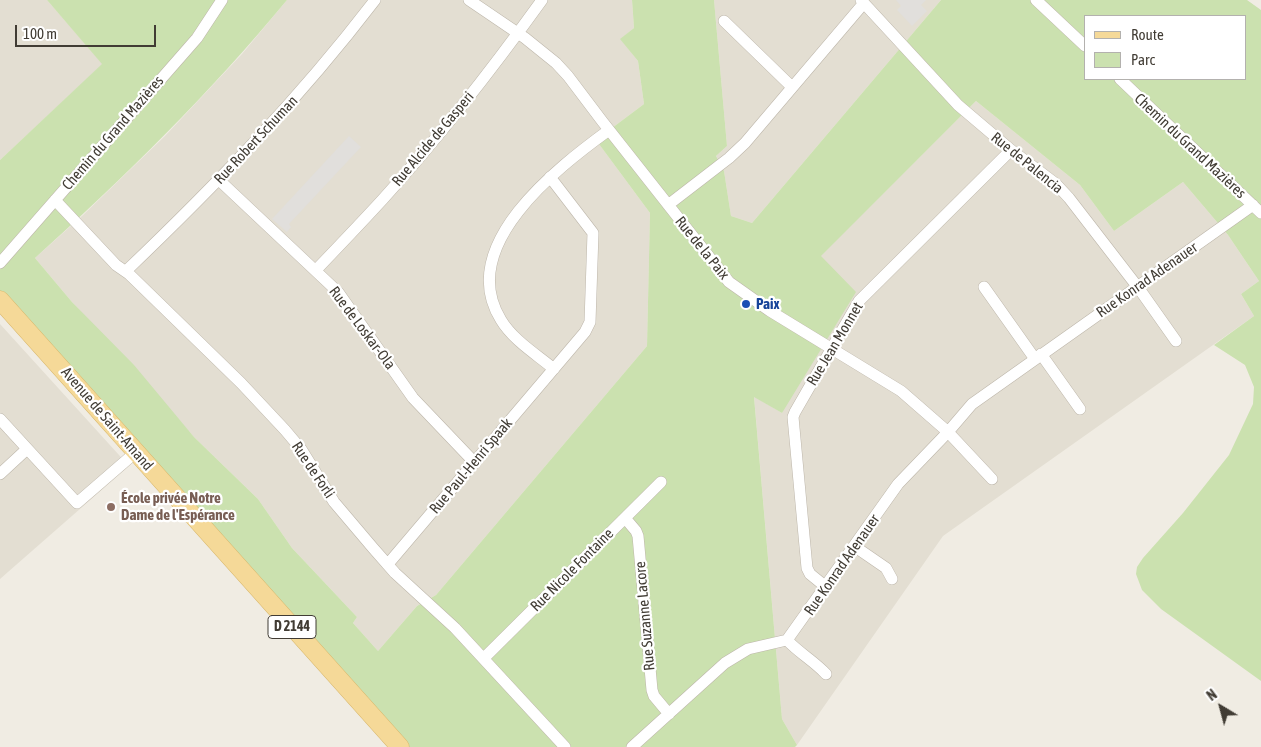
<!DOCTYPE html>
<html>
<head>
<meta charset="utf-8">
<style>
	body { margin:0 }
	#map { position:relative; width:1261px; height:747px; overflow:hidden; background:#f0ece3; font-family:"Asap Condensed",sans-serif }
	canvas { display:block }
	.legend { position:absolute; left:1084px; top:15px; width:162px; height:65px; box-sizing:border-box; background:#fff; border:1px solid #b3b1ae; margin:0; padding:6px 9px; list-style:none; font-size:15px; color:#413c34 }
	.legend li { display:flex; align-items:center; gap:10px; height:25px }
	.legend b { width:25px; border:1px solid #b3b1ae }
	.north { position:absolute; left:1196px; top:682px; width:50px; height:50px; -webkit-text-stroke:4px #fff; paint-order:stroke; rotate:323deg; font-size:14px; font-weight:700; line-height:20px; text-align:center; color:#413c34 }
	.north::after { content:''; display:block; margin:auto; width:18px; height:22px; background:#413c34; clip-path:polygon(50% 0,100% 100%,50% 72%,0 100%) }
	.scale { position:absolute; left:15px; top:25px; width:141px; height:22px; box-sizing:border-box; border:2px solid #413c34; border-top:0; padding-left:6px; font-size:15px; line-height:18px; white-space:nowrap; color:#413c34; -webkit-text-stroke:4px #fff; paint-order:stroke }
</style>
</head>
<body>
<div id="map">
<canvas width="1261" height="747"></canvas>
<ul class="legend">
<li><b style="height:6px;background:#f5d998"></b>Route</li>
<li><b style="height:14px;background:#cbe1af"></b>Parc</li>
</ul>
<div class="north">N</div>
<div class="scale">100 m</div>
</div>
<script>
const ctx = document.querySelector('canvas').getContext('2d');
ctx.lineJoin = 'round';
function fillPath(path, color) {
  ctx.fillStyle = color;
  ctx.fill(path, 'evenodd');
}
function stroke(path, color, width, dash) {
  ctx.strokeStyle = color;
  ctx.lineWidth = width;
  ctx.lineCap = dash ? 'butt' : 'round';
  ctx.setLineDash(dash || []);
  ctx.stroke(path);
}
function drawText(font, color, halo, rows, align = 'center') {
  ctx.font = font + ' "Asap Condensed",sans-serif';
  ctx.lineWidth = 4.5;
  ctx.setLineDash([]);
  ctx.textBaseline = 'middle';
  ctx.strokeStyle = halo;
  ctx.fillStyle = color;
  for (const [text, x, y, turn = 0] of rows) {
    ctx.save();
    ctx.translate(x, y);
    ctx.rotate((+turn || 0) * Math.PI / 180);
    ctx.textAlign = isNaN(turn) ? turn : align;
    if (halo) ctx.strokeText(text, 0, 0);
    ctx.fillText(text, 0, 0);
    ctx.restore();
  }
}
fillPath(new Path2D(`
	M0 0H47L103 64 0 160Z
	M287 0H632L634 28 621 39 638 61 644 104 596 140 650 213 647 346 436 595 417 606 378 651 353 623 357 617 292 548 258 499 194 437 72 302 35 258 82 216 165 136 242 54Z
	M714 0H941L752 223 731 216 724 171 716 156 727 146Z
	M976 101 1080 185 1114 231 1183 182 1228 235 1259 281 1241 294 1254 316 943 536 797 745 782 719 754 396 782 413 820 256Z
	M0 324 129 466 0 579Z`), '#e3ded2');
fillPath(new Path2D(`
	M47 0H287C210 93 125 177 35 258L72 302 134 365 194 437 258 499 292 548 357 617 353 623 378 651 417 606 436 595 647 346 650 213 596 140 644 104 638 61 620 39 634 28 632 0H714L727 146 716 156 724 171 731 216 752 223 941 0H1247L1261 10V681L1161 609 1142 590 1136 574 1137 567 1143 558 1183 513 1229 455 1253 404 1254 387 1245 365 1214 345 1254 316 1241 294 1259 281 1228 235 1183 182 1114 231 1080 185 976 101 821 256 856 292 782 413 754 397 782 719 797 745 795 747H400L34 336 0 291V160L102 64ZM1085 16H1245V79H1085Z`), '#cbe1af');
fillPath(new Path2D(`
	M896 0H926L921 5 927 11 912 26 897 10 901 6Z
	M349 136 361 147 289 224 291 227 287 232 272 219Z`), '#e1dfdc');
const street = new Path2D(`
	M469 0 525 38 556 63 568 76 602 121 729 282 770 311 901 391 948 432 992 479
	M861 0 958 105 1011 150 1056 184 1069 198 1140 290 1176 341
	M1036 0 1085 46
	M724 21 792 87
	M1120 79 1261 213
	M219 180 338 292 413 398 475 463
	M55 200 116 265 129 274 241 383 285 430 301 449 334 502 373 548 395 573 455 628 565 747
	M668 205 729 158 745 143 864 3
	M0 263 197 38 222 0
	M316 270C338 247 361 223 383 199 440 136 493 68 542 0
	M126 271C215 186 300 98 375 0
	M984 287 1035 359
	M1041 354 1080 409
	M554 369C536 354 513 340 501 320 455 246 557 168 609 130
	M0 419 77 503 136 452
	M0 474 27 449
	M625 518 636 531 638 536 652 690 654 696 669 714
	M854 546 886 568 892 579
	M388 564 585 332 590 322 593 233 550 177
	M826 587 810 574 807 568 793 417 795 412 859 301 1011 150
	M787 640C799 653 814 661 826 674
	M484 658 661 482
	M632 747 725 663 748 649 787 640 898 484 948 432 972 404 1253 205`);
const primary = new Path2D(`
	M0 300 400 747`);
stroke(street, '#bdb6aa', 12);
stroke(primary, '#d7b66a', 19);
stroke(street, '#fff', 11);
stroke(primary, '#f5d998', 18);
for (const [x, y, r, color] of [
	[746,304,5,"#1a4fb4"],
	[111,507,5,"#8d6e63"]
]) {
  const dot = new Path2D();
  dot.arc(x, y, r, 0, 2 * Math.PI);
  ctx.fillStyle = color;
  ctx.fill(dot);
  stroke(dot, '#fff', 2);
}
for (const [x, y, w] of [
	[292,627,48]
]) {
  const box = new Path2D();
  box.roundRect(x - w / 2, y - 11.5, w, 23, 4);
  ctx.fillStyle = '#fff';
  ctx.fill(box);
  stroke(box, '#413c34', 1);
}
drawText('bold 14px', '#413c34', null, [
	["D 2144",292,627]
]);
drawText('15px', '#413c34', '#fff', [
	["Chemin du Grand Mazières",113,133,-49],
	["Rue Alcide de Gasperi",433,139,-50],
	["Rue Robert Schuman",256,140,-47],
	["Chemin du Grand Mazières",1190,146,43],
	["Rue de Palencia",1027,163,39],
	["Rue de la Paix",702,248,51],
	["Rue Konrad Adenauer",1147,280,-35],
	["Rue de Loskar-Ola",362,328,53],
	["Rue Jean Monnet",835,344,-59],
	["Avenue de Saint-Amand",107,419,49],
	["Rue Paul-Henri Spaak",471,466,-50],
	["Rue de Forli",313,470,56],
	["Rue Konrad Adenauer",842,565,-55],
	["Rue Nicole Fontaine",572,570,-45],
	["Rue Suzanne Lacore",645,616,-95]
]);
drawText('bold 15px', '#164399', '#fff', [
	["Paix",756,304]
], 'left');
drawText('bold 15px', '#785e54', '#fff', [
	["École privée Notre",121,498],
	["Dame de l'Espérance",121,515]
], 'left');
</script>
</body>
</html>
